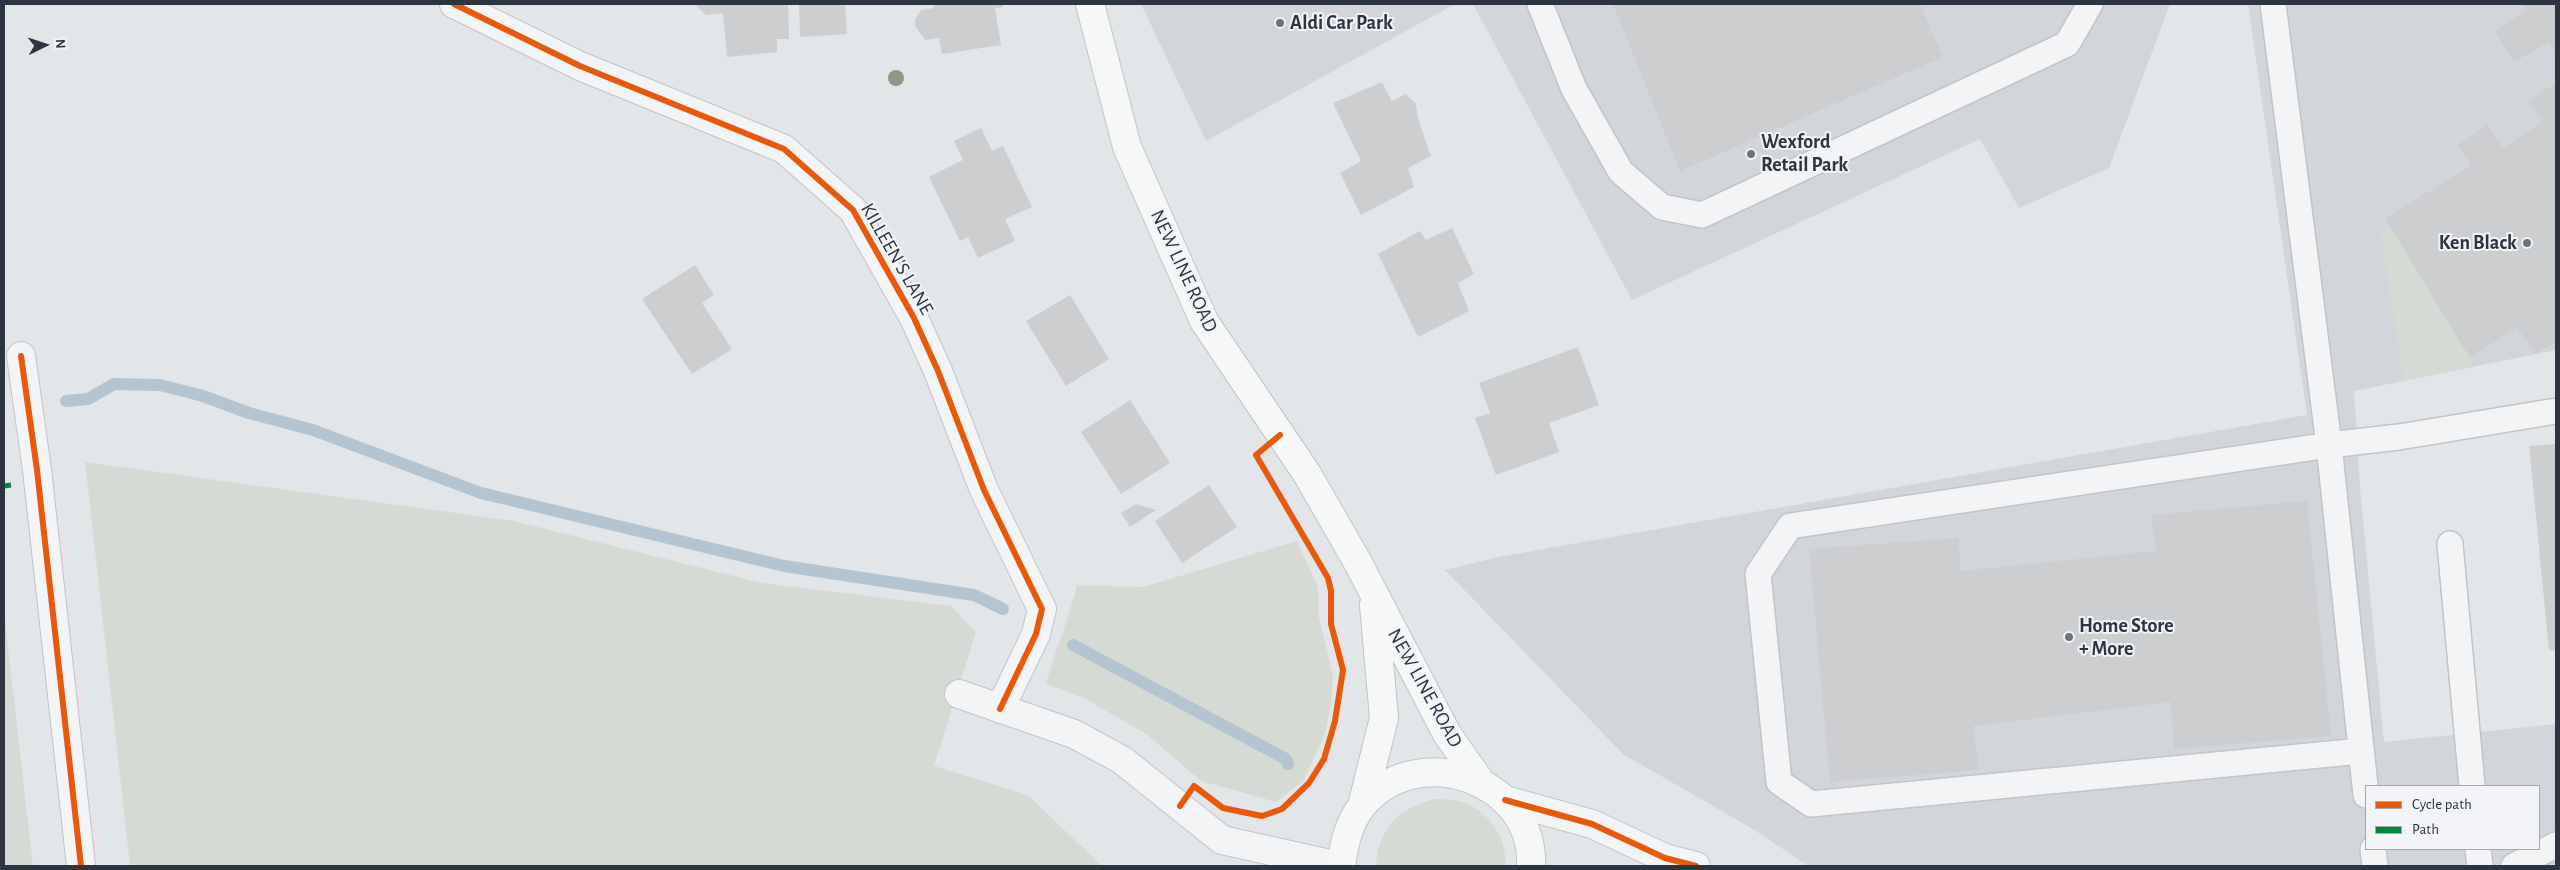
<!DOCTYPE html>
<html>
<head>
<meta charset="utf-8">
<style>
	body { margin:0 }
	#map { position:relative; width:2560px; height:870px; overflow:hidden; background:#e3e6e8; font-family:"Alegreya Sans",sans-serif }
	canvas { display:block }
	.frame { position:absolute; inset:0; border:5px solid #2c3540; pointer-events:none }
	.legend { position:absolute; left:2365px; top:785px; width:175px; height:65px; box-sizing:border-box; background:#f2f4f7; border:1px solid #a3a8ae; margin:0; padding:6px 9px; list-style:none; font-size:15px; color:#2c3540 }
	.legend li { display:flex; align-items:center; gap:10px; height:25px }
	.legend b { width:25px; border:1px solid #a3a8ae }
	.north { position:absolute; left:20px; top:20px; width:50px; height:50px; -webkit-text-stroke:4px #f2f4f7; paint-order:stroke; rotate:86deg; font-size:14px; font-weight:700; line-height:20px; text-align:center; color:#2c3540 }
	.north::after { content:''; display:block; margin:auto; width:18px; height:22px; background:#2c3540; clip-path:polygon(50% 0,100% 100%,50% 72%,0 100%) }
</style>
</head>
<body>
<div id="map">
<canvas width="2560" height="870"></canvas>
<div class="frame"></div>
<ul class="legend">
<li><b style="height:6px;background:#e8590c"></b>Cycle path</li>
<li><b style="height:6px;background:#00873e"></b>Path</li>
</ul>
<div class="north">N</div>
</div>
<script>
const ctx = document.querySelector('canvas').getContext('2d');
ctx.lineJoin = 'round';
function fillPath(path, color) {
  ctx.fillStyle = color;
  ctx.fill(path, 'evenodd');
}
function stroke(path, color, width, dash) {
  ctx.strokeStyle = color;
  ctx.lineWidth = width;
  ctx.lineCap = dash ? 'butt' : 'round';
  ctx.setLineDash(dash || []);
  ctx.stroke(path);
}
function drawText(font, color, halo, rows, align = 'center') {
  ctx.font = font + ' "Alegreya Sans",sans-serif';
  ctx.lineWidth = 4;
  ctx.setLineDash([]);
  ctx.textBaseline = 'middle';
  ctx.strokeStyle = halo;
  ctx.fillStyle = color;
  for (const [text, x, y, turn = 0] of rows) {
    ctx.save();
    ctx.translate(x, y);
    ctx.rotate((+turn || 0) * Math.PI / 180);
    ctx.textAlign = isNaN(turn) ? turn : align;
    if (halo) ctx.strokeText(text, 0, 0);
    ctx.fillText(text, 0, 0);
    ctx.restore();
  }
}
fillPath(new Path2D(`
	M1141 4H1455L1206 141Z
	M1473 4H2170L2109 168 2019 208 1980 139 1632 300Z
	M2248 4H2556V350L2354 391 2360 487 2384 742 2556 724V866H1808L1756 831 1623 754 1445 570 1498 557 2307 415ZM2366 786H2539V849H2366Z`), '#d2d6db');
fillPath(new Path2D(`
	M2385 230H2392L2470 358 2468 368 2404 381 2381 235Z
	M85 462 514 521 762 583 951 606 976 632 934 766 1028 795 1102 866H130Z
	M1297 541 1318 587 1319 617 1333 676 1331 704 1325 734 1304 780 1276 802 1201 781 1146 734 1084 698 1046 684C1055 650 1069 619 1077 585L1143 587Z
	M4 612 33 866H4Z
	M1435 799C1442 799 1449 799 1455 800 1484 805 1509 837 1505 866H1376C1379 827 1398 808 1435 799Z`), '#d5dbd4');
stroke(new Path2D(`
	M66 401 88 399 114 384 160 385 203 396 249 413 313 430 481 493 784 566 974 595 1003 609
	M1073 645 1286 759 1288 764`), '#b4c4d0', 12);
fillPath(new Path2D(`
	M695 4H788L789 39H777V52L727 57 723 13 706 15Z
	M799 4H845L847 34 800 37Z
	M933 4H1003V7L995 8 1001 45 942 54 939 38 925 40 915 26V20L921 10 934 8Z
	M1613 4H1920L1943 57 1680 171Z
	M2523 4H2556V54L2549 42 2514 62 2495 31 2527 10Z
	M1382 82 1392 101 1406 94 1416 104 1418 119 1431 156 1408 168 1414 187 1361 215 1340 173 1361 161 1333 103Z
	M2556 83V342L2535 354 2517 327 2470 358 2385 218 2471 166 2458 145 2487 125 2503 148 2543 121 2528 101Z
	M981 128 992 151 1003 146 1032 207 1005 219 1015 241 978 258 968 237 960 241 929 177 963 160 954 141Z
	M1452 228 1474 274 1458 283 1469 311 1418 337 1378 254 1420 231 1426 240Z
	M695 265 714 295 702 303 732 349 692 374 642 299Z
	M1070 295 1109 359 1066 386 1026 321Z
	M1578 347 1599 405 1549 423 1559 452 1496 475 1475 418 1490 413 1479 383Z
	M1130 400 1170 463 1121 494 1081 432Z
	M2556 444V650H2549L2529 446Z
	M1209 485 1237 527 1182 563 1155 521Z
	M2307 501 2331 736 2174 749 2171 702 1973 726 1979 770 1830 782 1809 549 1959 538 1960 571 2156 551 2151 515Z
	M1136 504 1156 510 1130 527 1121 513Z`), '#ccced0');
const service = new Path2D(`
	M1540 4 1574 89 1621 172 1662 207 1702 215 2067 44 2090 4
	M2273 4 2329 445 2366 795
	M2450 544 2472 786
	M2361 751 1811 804 1779 782 1758 574 1790 526 2329 445 2399 437 2556 411
	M2373 849 2375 866
	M2478 849 2480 866
	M2514 866 2556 845`);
const minor = new Path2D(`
	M454 4 580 66 784 149 853 210 914 318 938 371 984 490 1042 609 1036 634 1000 709
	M21 356 37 470 81 866
	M959 694 1074 734 1122 760 1222 840 1339 866`);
const tertiary = new Path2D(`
	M1505 800 1592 824 1665 858 1696 866`);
const secondary = new Path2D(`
	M1090 4 1127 147 1204 321 1307 474 1357 561 1447 734 1480 781
	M1362 806 1384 718 1374 605
	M1341 866C1344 845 1348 824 1362 806 1416 739 1535 779 1531 866`);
stroke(service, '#c2c4c6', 28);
stroke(minor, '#c2c4c6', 30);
stroke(tertiary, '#c2c4c6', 30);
stroke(secondary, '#c2c4c6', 30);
stroke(service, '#f2f4f5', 25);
stroke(minor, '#f2f4f5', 28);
stroke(tertiary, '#f2f4f5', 28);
stroke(secondary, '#f6f7f7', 28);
stroke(new Path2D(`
	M4 486 11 485`), '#00873e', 5, [10, 5]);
stroke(new Path2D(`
	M454 4 580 66 784 149 853 210 914 318 938 371 984 490 1042 609 1036 634 1000 709
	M21 356 37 470 81 866
	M1505 800 1592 824 1665 858 1696 866
	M1180 806 1194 786 1223 808 1262 816 1282 809 1309 783 1324 759 1335 721 1343 670 1331 624V591L1328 578 1256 455 1280 435`), '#e8590c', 6);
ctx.fillStyle = '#8b9988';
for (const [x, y] of [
	[896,78]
]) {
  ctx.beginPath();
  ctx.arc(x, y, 8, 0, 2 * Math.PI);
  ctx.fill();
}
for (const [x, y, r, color] of [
	[1280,23,5,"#6c737b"],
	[1751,154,5,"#6c737b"],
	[2527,243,5,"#6c737b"],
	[2069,637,5,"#6c737b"]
]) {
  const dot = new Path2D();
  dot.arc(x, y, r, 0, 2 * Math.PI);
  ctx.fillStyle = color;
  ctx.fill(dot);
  stroke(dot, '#f2f4f7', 2);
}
drawText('bold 20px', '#2c3540', '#f2f4f7', [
	["Aldi Car Park",1290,23],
	["Wexford",1761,142],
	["Retail Park",1761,165],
	["Ken Black",2517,243,"right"],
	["Home Store",2079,626],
	["+ More",2079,649]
], 'left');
drawText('20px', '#2c3540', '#f2f4f7', [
	["KILLEEN'S LANE",897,259,60],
	["NEW LINE ROAD",1184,271,65],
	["NEW LINE ROAD",1425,688,61]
]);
</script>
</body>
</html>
